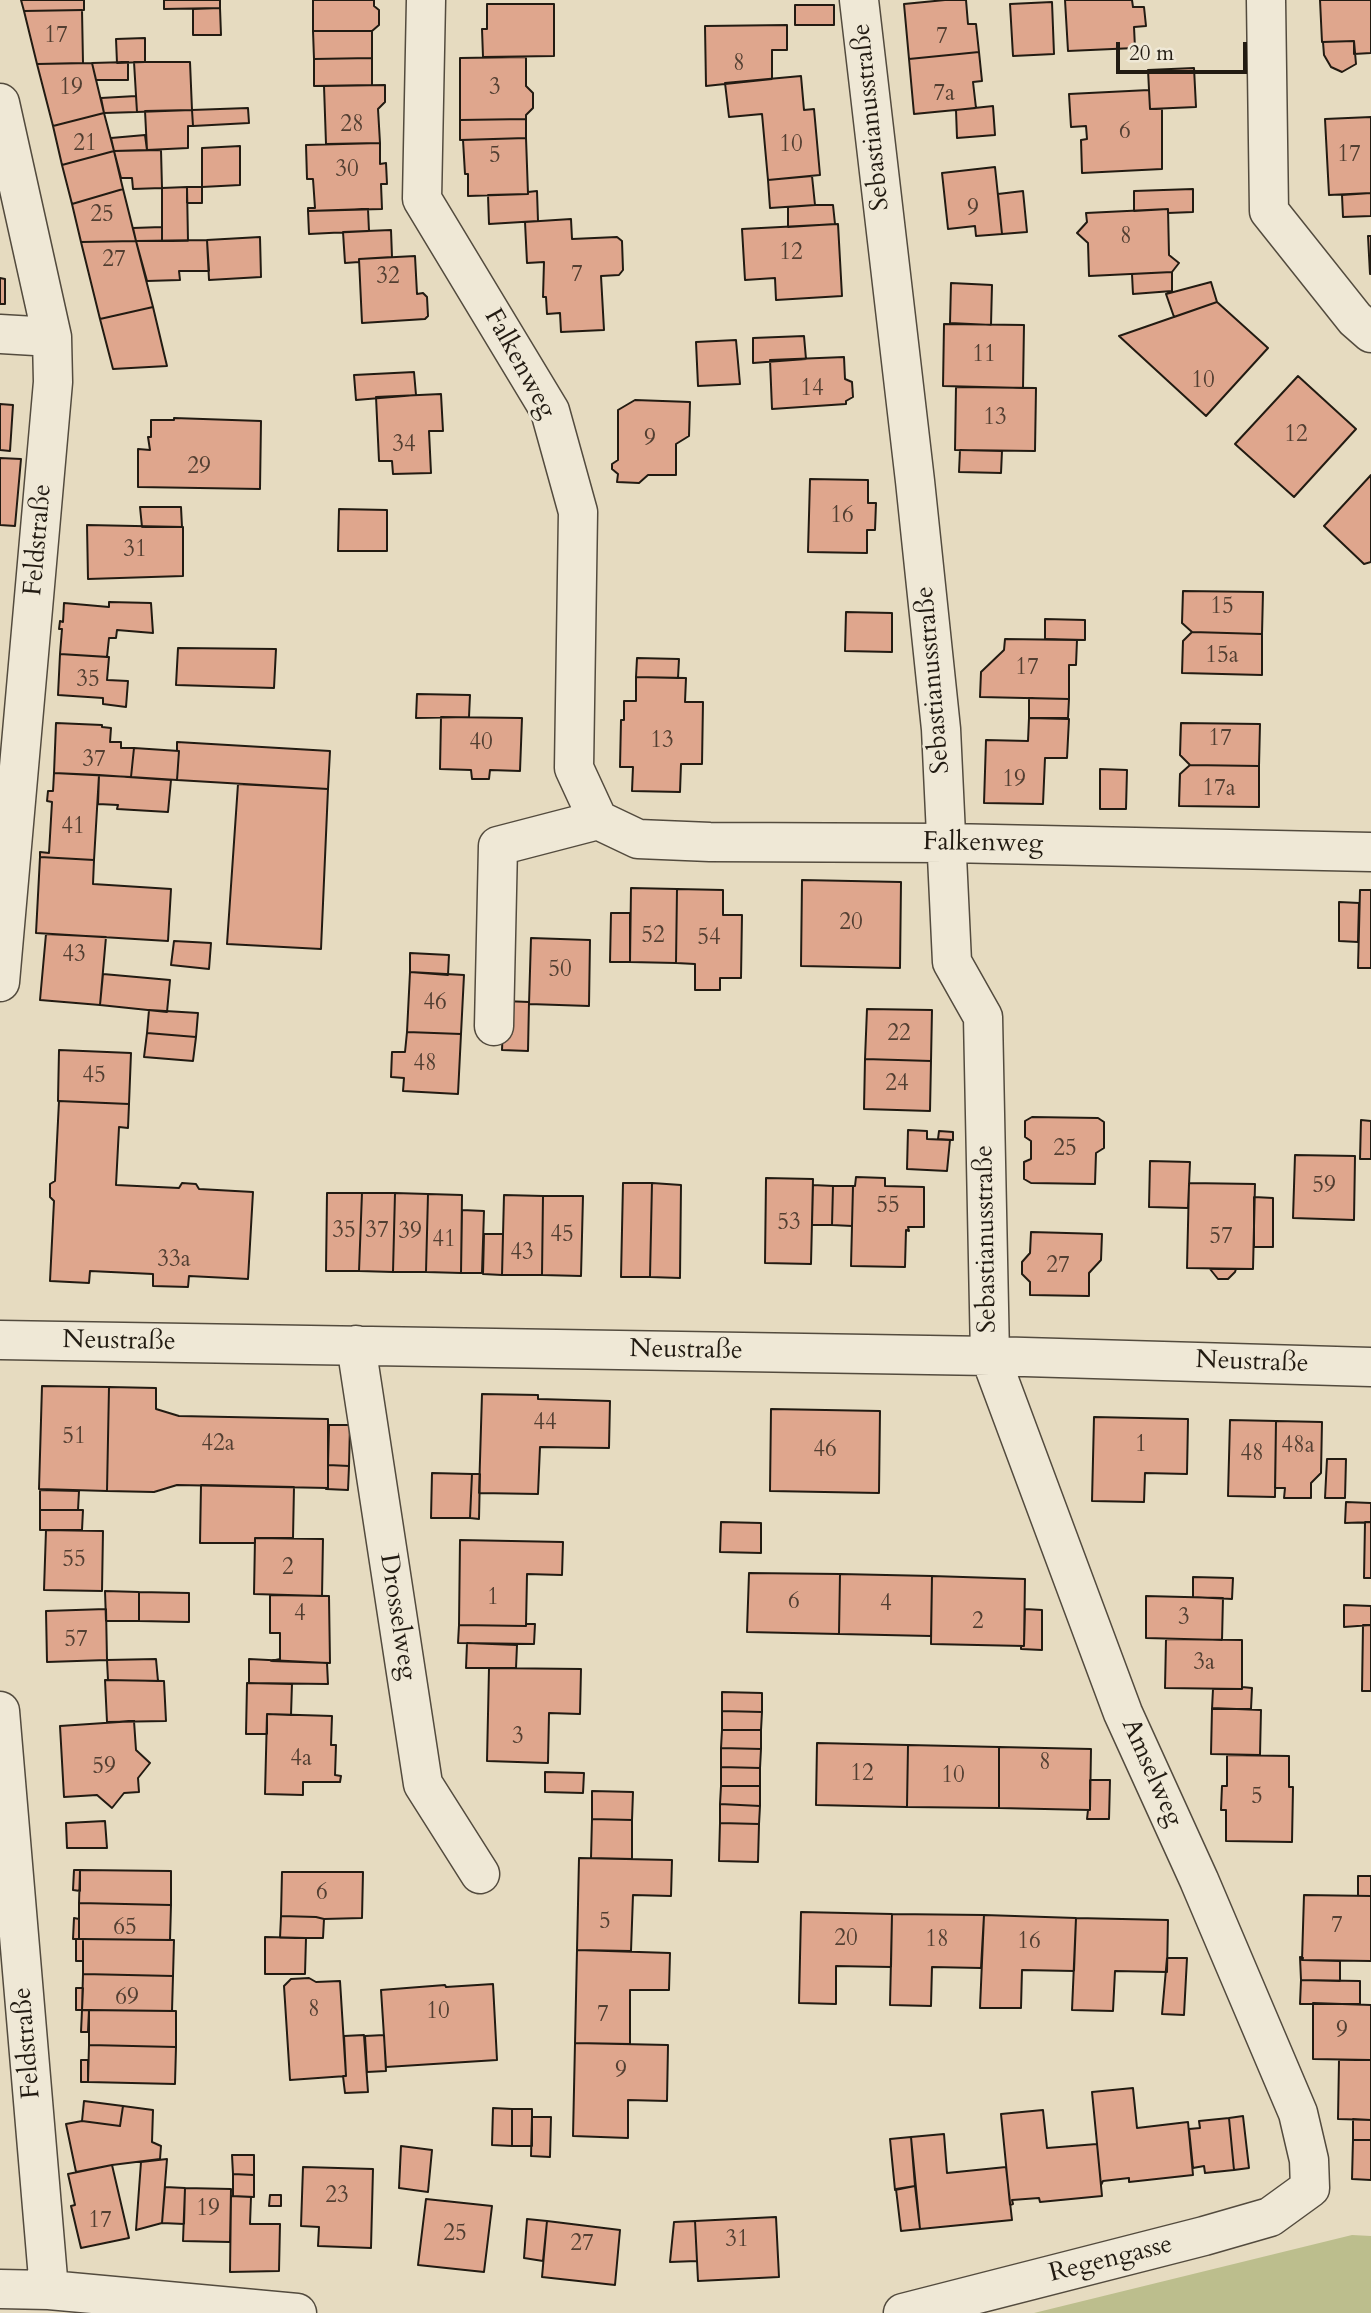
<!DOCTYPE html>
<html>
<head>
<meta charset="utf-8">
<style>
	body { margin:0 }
	#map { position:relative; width:1371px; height:2313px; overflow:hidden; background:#e6dbc0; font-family:Cardo,serif }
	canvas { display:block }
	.scale { position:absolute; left:1116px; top:42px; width:131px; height:32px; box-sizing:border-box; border:4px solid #221b12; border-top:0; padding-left:9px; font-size:21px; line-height:24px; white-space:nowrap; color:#221b12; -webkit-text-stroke:5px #efe8d6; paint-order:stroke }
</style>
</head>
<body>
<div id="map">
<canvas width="1371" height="2313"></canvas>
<div class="scale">20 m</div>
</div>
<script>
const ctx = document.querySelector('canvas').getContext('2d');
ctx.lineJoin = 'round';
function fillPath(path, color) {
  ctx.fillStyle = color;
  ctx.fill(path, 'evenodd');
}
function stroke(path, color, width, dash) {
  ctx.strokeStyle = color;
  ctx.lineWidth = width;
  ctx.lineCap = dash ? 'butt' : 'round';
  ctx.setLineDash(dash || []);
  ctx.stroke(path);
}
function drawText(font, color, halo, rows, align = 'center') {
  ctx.font = font + ' Cardo,serif';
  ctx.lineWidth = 5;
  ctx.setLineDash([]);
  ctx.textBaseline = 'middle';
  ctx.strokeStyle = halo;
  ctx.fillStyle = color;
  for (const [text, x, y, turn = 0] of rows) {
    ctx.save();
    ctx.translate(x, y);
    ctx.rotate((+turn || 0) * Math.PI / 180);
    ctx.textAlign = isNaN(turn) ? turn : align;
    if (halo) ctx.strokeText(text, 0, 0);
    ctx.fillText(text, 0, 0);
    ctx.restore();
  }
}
fillPath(new Path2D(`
	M1352 2235 1371 2236V2313H1034Z`), '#bcbe8d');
const building = new Path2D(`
	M21 0H84V10L24 11Z
	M164 0H220V8L164 9Z
	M313 0H374V6L379 10V25L372 31H313Z
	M945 0H966L968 24H976L979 52 909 59 904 4Z
	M1065 0H1132L1133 7H1144L1146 26 1134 27 1135 48 1068 51Z
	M1320 0H1371V53L1354 54V41L1322 42Z
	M1052 2 1054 54 1013 56 1010 4Z
	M487 4H554V56L483 57 482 29H487Z
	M795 5H834V25H795Z
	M220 8 221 35H193V9Z
	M82 10 83 63 37 64 24 11Z
	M787 25V50H772V79L706 86 705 26Z
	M313 31H372V58L314 59Z
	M145 38V62L117 63 116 39Z
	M1354 41 1356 64 1342 72 1331 67 1324 55 1323 42Z
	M979 52 982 81 973 82 976 108 914 114 909 59Z
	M526 57V86L533 93V108L526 115V119L460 120V58Z
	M372 58V85L314 86V59Z
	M128 62V80H96L92 63Z
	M134 62H190L192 110 137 112Z
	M92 63 104 113 53 126 37 64Z
	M1194 68 1196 107 1150 109 1148 70Z
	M801 76 804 110 814 109 820 175 768 180 762 114 729 117 725 83Z
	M385 85V102L378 109 380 143 326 144 324 86Z
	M1149 90 1150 109H1162V169L1082 173 1081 140 1087 139 1086 126 1071 127 1069 94Z
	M136 96 137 112 104 113 101 98Z
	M993 106 995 135 957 138 956 110Z
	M248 108 249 123 193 126 192 110Z
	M192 110 193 126H188V148L147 150 145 111Z
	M104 113 114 151 62 165 53 126Z
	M1371 117V193L1329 195 1325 119Z
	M526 119V138L460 140V120Z
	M145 135 147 150 114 151 111 138Z
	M526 138 528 194 468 196V174H465L463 140Z
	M380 143V164L386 163 387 184H381L382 209 308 211V208H315L313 179H307L306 145Z
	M240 146V185L202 187V148Z
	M161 150 162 188 133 189 132 178H121L114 151Z
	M114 151 123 189 72 204 62 165Z
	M995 167 1002 234 976 236 975 226 948 229 942 173Z
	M812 176 815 205 770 208 768 180Z
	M187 187H202V203H187Z
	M187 187 188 241H162V188Z
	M123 189 136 241 81 242 72 204Z
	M1193 189V212L1168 213V209L1134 211V191Z
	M537 191 538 221 489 224 488 195 528 194V192Z
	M1023 191 1027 232 1002 234 998 194Z
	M1371 193V216L1343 217 1342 195Z
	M815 205H833L835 224 788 227V207Z
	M368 209 369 231 309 234 308 211Z
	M1168 209 1169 255 1179 263 1172 272 1089 276 1088 243 1077 233 1087 222 1086 213Z
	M571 219 572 239 617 237 622 241 623 270 619 275 601 276 604 330 561 332 560 313 547 314 546 297H543L544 262 527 263 525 222Z
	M838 224 842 296 776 300 775 278 745 280 742 229Z
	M162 227V241H136L133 228Z
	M391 230 392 257 359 259V262L345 263 343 232Z
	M1368 236H1371V274H1370Z
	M260 237 261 277 209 280 207 240Z
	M207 240 209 271H179L180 280 147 281 136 241Z
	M136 241 153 307 100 319 81 242Z
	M415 256 417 294 423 293 427 297 428 316 425 319 362 323 359 259Z
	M1172 272V291L1133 294 1132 274Z
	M0 278 5 279V304H0Z
	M1211 282 1217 302 1174 317 1166 294Z
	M951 283 992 285 991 325 950 323Z
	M1217 302 1268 348 1206 416 1119 336Z
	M153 307 167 366 113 369 100 319Z
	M944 324 1024 325 1023 388 943 386Z
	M804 336 806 359 753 363V338Z
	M736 340 740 384 698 386 696 342Z
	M844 357 845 379 852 382 853 397 846 401V404L772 409 770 360Z
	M414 372 416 395 356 400 354 375Z
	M1298 376 1356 429 1294 497 1235 444Z
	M956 387 1036 388 1035 451 955 450Z
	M441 394 443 431H429L431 473 393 474 392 461H379L376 397Z
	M635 400 690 402 689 436 676 444V475H648L639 483 617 482 618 474 612 469V464L618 460V410Z
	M0 404 13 405 10 451 0 450Z
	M174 418 261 421 260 489 138 487V449L150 450 148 437H151V420H174Z
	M960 450 1002 451 1001 473 959 472Z
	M0 458 21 459 15 526 0 525Z
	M1371 475V562L1364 564 1324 526Z
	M810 479 868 480V503H876L875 530H867V553L808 552Z
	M140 507H181L182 527H142Z
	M339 509 387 510V551H338Z
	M87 525 183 527V576L88 579Z
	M1183 591 1263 592 1262 634 1192 632 1182 623Z
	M109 602 151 603 153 633 117 630 116 638H109L107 657 60 654 62 629H59L60 621 63 622 64 603 109 607Z
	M846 612 892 613V652L845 651Z
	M1045 619 1085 620V640L1045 639Z
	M1192 632 1262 634V675L1182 673 1183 641Z
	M1005 639 1077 640 1076 665H1069V699L980 697 981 672 1004 650Z
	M178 648 276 649 274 688 176 685Z
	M60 654 109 657 107 680 128 681 126 707 103 704V698L58 695Z
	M637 658 679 659 678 678 636 677Z
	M636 677 686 678 685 702H703L702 764H681L680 792 632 791 633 767H620L621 720H624V701H636Z
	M417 694 470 695 469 717 416 718Z
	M1029 698 1069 699 1068 718H1029Z
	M441 717 522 718 520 771 490 770 489 779H472L471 770 440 769Z
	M1029 718 1069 719 1067 758H1045L1043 804 984 803 986 740 1028 741Z
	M56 723 102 725V727L111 728 110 742H121V748H134L131 777 54 773Z
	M1181 723 1260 724 1259 766 1190 765 1180 755Z
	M177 742 330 751 328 789 177 780 179 751H177Z
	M134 748 179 751 177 780 131 777Z
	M1190 765 1259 766V807L1179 806 1180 774Z
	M1100 769 1127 770 1126 809H1100Z
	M54 773 99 775 94 860 40 857V852L49 853 52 802 47 801 48 791H53Z
	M99 775 171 780 168 812 117 809 118 805 98 804Z
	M238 784 328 789 321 949 227 944Z
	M40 857 94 860 93 884 171 889 168 941 36 933Z
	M802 880 901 882 900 968 801 966Z
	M631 888 677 889 676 963 630 962Z
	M677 889 723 890V915H742L741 978H720V990H695V964L676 963Z
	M1360 890H1371V968H1358Z
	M1339 902 1359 903 1358 942 1339 941Z
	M611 913H630V962H610Z
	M46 934 106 937 100 1005 40 1000Z
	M531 938 590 940 589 1006 529 1004Z
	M174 941 211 943 209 969 171 965Z
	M410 953 449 955 448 975 410 972Z
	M410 972 464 975 461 1034 407 1032Z
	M103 974 170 980 167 1012 100 1005Z
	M504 1001 529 1002 528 1051 502 1050Z
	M867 1009 932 1010 931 1061 865 1059Z
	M149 1010 198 1013 196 1037 147 1033Z
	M407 1032 461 1034 458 1094 403 1091 404 1078 391 1077 392 1052H405Z
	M147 1033 196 1037 193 1061 144 1057Z
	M59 1050 131 1053 129 1104 58 1101Z
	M865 1059 931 1061 930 1111 864 1109Z
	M59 1101 129 1104 128 1128 119 1127 116 1185 179 1188 182 1183 196 1184 199 1189 253 1192 248 1279 189 1276 188 1287 153 1286V1274L90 1271 89 1283 50 1281 54 1201 50 1197V1184L55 1181Z
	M1032 1117 1098 1118 1104 1122V1148L1096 1153 1095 1184 1031 1183 1024 1179V1162L1031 1159V1141L1025 1137V1121Z
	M1361 1120 1371 1121V1159H1360Z
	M908 1130 927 1131V1139L950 1140 947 1171 907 1169Z
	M939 1131 953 1132V1140L938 1139Z
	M1295 1155 1355 1156 1354 1220 1293 1218Z
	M1150 1161 1190 1162 1188 1208 1149 1207Z
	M856 1177 885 1178V1186L924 1187V1227H908L909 1231 906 1230 905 1267 851 1266 853 1186H855Z
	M766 1178 813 1179 811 1264 765 1263Z
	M623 1183H652L650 1277H621Z
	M652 1183 681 1185 680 1278 650 1277Z
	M1189 1183 1255 1184 1253 1269 1187 1268Z
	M813 1185 833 1186 832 1225H812Z
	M833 1186H853L852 1226 832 1225Z
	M327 1193H362L359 1271H326Z
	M362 1193H395L393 1272 359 1271Z
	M395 1193 428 1194 426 1272H393Z
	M428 1194 462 1195 461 1273 426 1272Z
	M504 1195 543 1196 542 1275H502Z
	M543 1196H583L581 1276 542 1275Z
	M1254 1197 1273 1198V1247H1254Z
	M462 1210 484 1211 482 1273H461Z
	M1031 1232 1102 1234 1101 1260 1089 1273V1296L1030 1295V1282L1022 1274V1262L1030 1253Z
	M484 1234H503L502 1275 483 1274Z
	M1210 1269H1236L1235 1272 1228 1279H1218Z
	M42 1386 109 1387 107 1491 39 1489Z
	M109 1387 156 1388V1409L179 1416 328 1419V1488L177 1485 154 1492 107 1491Z
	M482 1394 538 1395V1399L610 1401 609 1448 540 1447 538 1494 479 1493Z
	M771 1409 880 1411 879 1493 770 1491Z
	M1094 1417 1188 1419 1187 1474 1145 1473 1144 1502 1092 1501Z
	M1230 1420 1276 1421 1275 1497 1228 1496Z
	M1276 1421 1322 1422 1321 1473 1311 1483V1498H1284L1285 1488H1275Z
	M329 1425H350L349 1466 328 1465Z
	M1327 1459H1346L1345 1498H1325Z
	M328 1465 349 1466 348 1490 326 1489 328 1488Z
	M432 1473 472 1474 470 1518H431Z
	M472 1474H480L479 1519 470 1518Z
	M201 1485 294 1487 293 1538H255V1543H200Z
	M40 1490 79 1491 78 1510H40Z
	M1346 1502 1371 1503V1522L1345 1523Z
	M40 1510H83L82 1530H40Z
	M721 1522 761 1523V1553L720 1552Z
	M1365 1522H1371V1578H1364Z
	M46 1530 103 1531 102 1591 44 1590Z
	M255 1538 323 1539 322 1596 254 1594Z
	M460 1540 563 1542 562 1575 527 1574 526 1626 459 1625Z
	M749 1573 840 1574 839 1634 747 1632Z
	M840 1574 932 1576 931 1636 839 1634Z
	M932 1576 1025 1579 1024 1646 931 1644Z
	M1193 1577 1233 1578 1232 1599 1193 1597Z
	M105 1591 139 1592V1621H106Z
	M139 1592 189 1593V1622L139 1621Z
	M270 1595 329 1596 330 1663 271 1661 280 1659V1633H270Z
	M1146 1596 1223 1598 1222 1640 1146 1638Z
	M1344 1605 1371 1606V1625L1344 1627Z
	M106 1609 107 1660 47 1662 46 1611Z
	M1025 1609 1042 1610V1650L1021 1649V1646H1024Z
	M526 1624H535L534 1644 458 1643 459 1625 526 1626Z
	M1363 1625H1371V1691H1362Z
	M1166 1639 1242 1640V1689L1165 1688Z
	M467 1643 517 1645 516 1668H466Z
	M156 1659 158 1681 108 1680 107 1660Z
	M249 1659 327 1663 328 1684 249 1683Z
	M489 1668 581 1669 580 1714 549 1713 548 1763 487 1761Z
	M105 1680 164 1681 166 1721 107 1722Z
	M247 1683 292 1684 291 1715 267 1714V1734H246Z
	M1242 1687 1252 1688 1251 1709H1212L1213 1689H1242Z
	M722 1692 762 1693V1712L722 1711Z
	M1212 1708 1261 1710 1260 1755 1211 1754Z
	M722 1711 762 1712 761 1730H722Z
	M267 1714 332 1716 331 1745H336L335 1775 341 1776 340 1782H303V1795L265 1794Z
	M134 1721 136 1750 150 1763 138 1778 139 1792 124 1793 112 1808 97 1795 64 1797 60 1726Z
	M722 1730H761V1749L721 1748Z
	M817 1743 908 1745 907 1807 816 1805Z
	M908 1745 999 1747V1808L907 1807Z
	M999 1747 1091 1749 1090 1810 999 1808Z
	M721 1748 761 1749 760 1768 721 1767Z
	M1227 1755 1289 1756V1787H1293L1292 1842 1226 1841V1810H1221L1222 1786H1227Z
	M721 1767 760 1768V1786H721Z
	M545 1772 584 1773 583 1793 545 1792Z
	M1090 1780H1110L1109 1819H1087L1088 1810H1090Z
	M721 1786H760V1806L720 1804Z
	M592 1791 633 1792 632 1820 592 1819Z
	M720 1804 760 1806 759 1824 720 1823Z
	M592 1819 632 1820V1859L591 1858Z
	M105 1821 107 1848H67L66 1823Z
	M720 1823 759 1824 758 1862 719 1861Z
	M579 1858 672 1860 671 1896 633 1895 631 1951 577 1950Z
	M74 1870H80V1891L73 1890Z
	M80 1870 171 1871V1905L79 1903Z
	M282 1872H363L362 1918 324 1919 316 1917 281 1916Z
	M1358 1876H1371V1896H1358Z
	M1304 1895 1371 1896V1961L1302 1960Z
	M79 1903 171 1905 170 1940 79 1939Z
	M801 1912 892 1914 891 1967 836 1966V2004L799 2003Z
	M892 1914 984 1915 981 1968 932 1967 931 2006 890 2005Z
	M984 1915 1076 1918 1074 1971 1022 1970 1021 2008H980Z
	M281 1916 316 1917 324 1919 323 1938H280Z
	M74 1918 79 1919V1939H73Z
	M1076 1918 1168 1920 1167 1972 1115 1971 1113 2011 1072 2010Z
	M265 1937 306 1938 305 1974H265Z
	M76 1939H83V1961H76Z
	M83 1939 174 1940 173 1976 83 1974Z
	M577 1950 670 1953 669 1990H630V2044L575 2043Z
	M1300 1957 1303 1958 1302 1960 1340 1961V1981L1301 1980Z
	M1167 1958H1187L1184 2015 1162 2014Z
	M83 1974 173 1976 172 2011 82 2010Z
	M309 1978 316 1982 340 1981 346 2076 290 2080 284 1986 291 1979Z
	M1301 1980 1360 1981V2004H1300Z
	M493 1984 497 2060 386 2067 381 1990 445 1985 446 1987Z
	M76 1988H83L82 2010H76Z
	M1313 2003 1371 2005V2060L1313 2059Z
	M82 2010H89L88 2032H81Z
	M89 2010 176 2011V2047L89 2045Z
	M364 2035 368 2092 345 2093 343 2076H346L344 2036Z
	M384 2035 386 2071 367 2072 365 2036Z
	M575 2043 668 2045 667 2101 628 2100V2138L573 2136Z
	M89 2045 176 2047 175 2084 88 2082Z
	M81 2060H88V2082H81Z
	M1339 2060H1371V2120L1338 2119Z
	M1133 2088 1137 2128 1188 2122 1193 2175 1129 2182V2178L1103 2181 1101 2185 1092 2092Z
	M84 2101 123 2106 120 2126 82 2121Z
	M123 2106 153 2110 152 2142 161 2146 160 2159 112 2165 76 2172 66 2124 82 2121 120 2126Z
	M493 2108 512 2109V2146L492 2145Z
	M512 2109H532V2146H512Z
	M1043 2110 1047 2148 1097 2144 1102 2196 1040 2202 1039 2198 1012 2200 1013 2204 1010 2205 1001 2114Z
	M1243 2116 1249 2168 1234 2170 1229 2118Z
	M532 2117H551L550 2157 531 2156Z
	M1229 2118 1234 2170 1205 2173 1204 2166 1193 2168 1189 2129 1200 2128 1199 2121Z
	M1353 2119 1371 2120V2140H1353Z
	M944 2134 947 2173 1006 2167 1012 2220 920 2229 911 2137Z
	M911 2137 915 2186 895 2190 890 2139Z
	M1353 2140H1371V2180L1352 2179Z
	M401 2146 432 2150 428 2192 399 2188Z
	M232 2155H254V2175L233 2174Z
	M167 2159 162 2223 136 2230 141 2162Z
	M112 2165 129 2238 81 2248 71 2206 75 2205 68 2174Z
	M303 2167 373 2169 371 2248 318 2246 319 2227 301 2226Z
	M233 2174 254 2175V2197L233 2196Z
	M915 2186 920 2229 901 2231 896 2189Z
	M165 2187 185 2188 184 2224 162 2223Z
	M185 2188 231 2189 230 2242 183 2241Z
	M270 2195H281V2206H269Z
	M231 2196 251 2197 250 2224H280L279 2271 230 2272Z
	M426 2199 492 2206 484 2272 418 2265Z
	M776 2217 779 2277 698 2281 695 2221Z
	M527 2219 547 2221 543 2261 524 2258Z
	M547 2221 620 2230 615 2285 542 2277Z
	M695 2221 697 2261 670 2262 674 2222Z`);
fillPath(building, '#dfa68d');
stroke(building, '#221b12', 2);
const street = new Path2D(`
	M426 0 422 199 550 411 578 512 574 768 598 820
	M859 0 915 481 941 729 952 962 983 1017 990 1356 1123 1713 1199 1880 1298 2113 1309 2160 1310 2188 1270 2217 1204 2236 903 2313
	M1266 0 1269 211 1355 319 1371 333
	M0 103 52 337 53 382 0 982
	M0 334 52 337
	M494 1026 498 846 598 820 638 839 710 842 947 843 1371 852
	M0 1340 990 1356 1371 1367
	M356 1345 423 1784 480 1874
	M0 1711 49 2290
	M0 2289 49 2290 297 2313`);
stroke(street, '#534b3e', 41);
stroke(street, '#efe8d6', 38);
drawText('23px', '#513e31', null, [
	["17",56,37],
	["7",942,38],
	["8",739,65],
	["19",71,89],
	["3",495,89],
	["7a",944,95],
	["28",352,126],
	["6",1125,133],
	["21",85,145],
	["10",791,146],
	["17",1349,156],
	["5",495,157],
	["30",347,171],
	["9",973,210],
	["25",102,216],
	["8",1126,238],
	["12",791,254],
	["27",114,261],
	["7",577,276],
	["32",388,278],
	["11",984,356],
	["10",1203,382],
	["14",812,390],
	["13",995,419],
	["12",1296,436],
	["9",650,440],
	["34",404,446],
	["29",199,468],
	["16",842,517],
	["31",135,551],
	["15",1222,608],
	["15a",1222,657],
	["17",1027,669],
	["35",88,681],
	["17",1220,740],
	["13",662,742],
	["40",481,744],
	["37",94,761],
	["19",1014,781],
	["17a",1219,790],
	["41",73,828],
	["20",851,924],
	["52",653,937],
	["54",709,939],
	["43",74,956],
	["50",560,971],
	["46",435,1004],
	["22",899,1035],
	["48",425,1065],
	["45",94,1077],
	["24",897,1085],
	["25",1065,1150],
	["59",1324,1187],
	["55",888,1207],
	["53",789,1224],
	["35",344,1232],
	["37",377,1232],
	["39",410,1233],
	["45",562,1236],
	["57",1221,1238],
	["41",444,1241],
	["43",522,1254],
	["33a",174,1261],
	["27",1058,1267],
	["44",545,1424],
	["51",74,1438],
	["42a",218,1445],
	["1",1141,1446],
	["48a",1298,1447],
	["46",825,1451],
	["48",1252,1455],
	["55",74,1561],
	["2",288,1569],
	["1",493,1599],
	["6",794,1603],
	["4",886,1605],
	["4",300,1615],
	["3",1184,1619],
	["2",978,1623],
	["57",76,1641],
	["3a",1204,1664],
	["3",518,1738],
	["4a",301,1760],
	["8",1045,1764],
	["59",104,1768],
	["12",862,1775],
	["10",953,1777],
	["5",1257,1798],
	["6",322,1894],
	["5",605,1923],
	["7",1337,1927],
	["65",125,1929],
	["20",846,1940],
	["18",937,1941],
	["16",1029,1943],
	["69",127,1999],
	["8",314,2011],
	["10",438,2013],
	["7",603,2016],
	["9",1342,2032],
	["9",621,2072],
	["23",337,2197],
	["19",208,2210],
	["17",100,2222],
	["25",455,2235],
	["31",737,2241],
	["27",582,2245]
]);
drawText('26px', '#221b12', '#efe8d6', [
	["Sebastianusstraße",872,117,-96],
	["Falkenweg",519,364,61],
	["Feldstraße",39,540,-85],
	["Sebastianusstraße",934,680,-95],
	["Falkenweg",983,844,1],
	["Sebastianusstraße",987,1239,-91],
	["Neustraße",119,1342,1],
	["Neustraße",686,1351,1],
	["Neustraße",1252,1363,2],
	["Drosselweg",397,1617,81],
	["Amselweg",1151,1773,66],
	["Feldstraße",28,2043,-95],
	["Regengasse",1111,2260,-14]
]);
</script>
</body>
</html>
